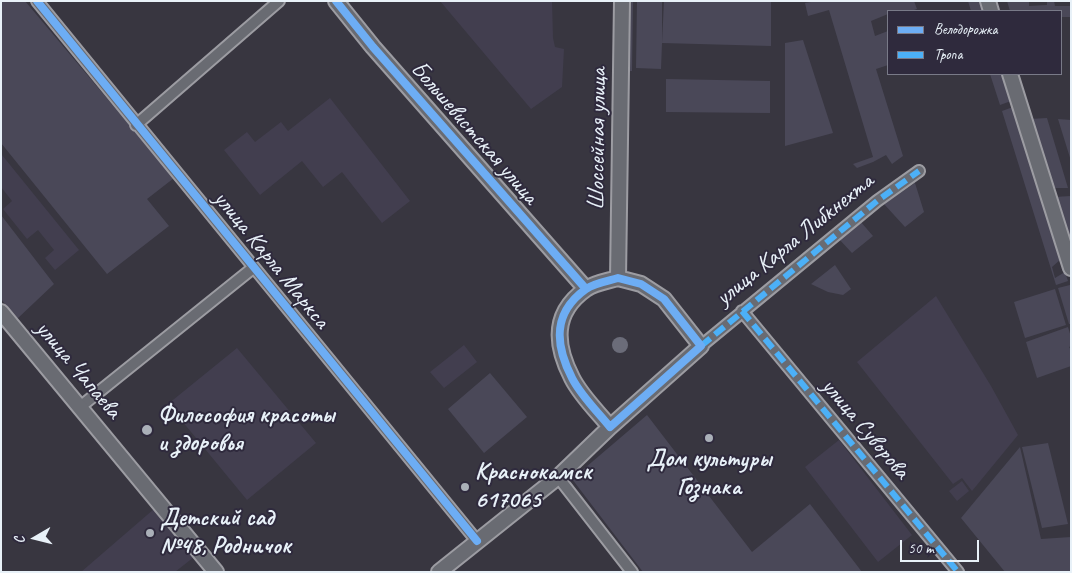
<!DOCTYPE html>
<html>
<head>
<meta charset="utf-8">
<style>
	body { margin:0 }
	#map { position:relative; width:1072px; height:573px; overflow:hidden; background:#383640; font-family:Caveat,sans-serif }
	canvas { display:block }
	.frame { position:absolute; inset:0; border:2px solid #e8f1f8; pointer-events:none }
	.legend { position:absolute; left:887px; top:10px; width:175px; height:65px; box-sizing:border-box; background:#2f2a3d; border:1px solid #797a88; margin:0; padding:6px 9px; list-style:none; font-size:15px; color:#e8f1f8 }
	.legend li { display:flex; align-items:center; gap:10px; height:25px }
	.legend b { width:25px; border:1px solid #797a88 }
	.north { position:absolute; left:10px; top:513px; width:50px; height:50px; -webkit-text-stroke:4px #2f2a3d; paint-order:stroke; rotate:262deg; font-size:14px; font-weight:700; line-height:20px; text-align:center; color:#e8f1f8 }
	.north::after { content:''; display:block; margin:auto; width:18px; height:22px; background:#e8f1f8; clip-path:polygon(50% 0,100% 100%,50% 72%,0 100%) }
	.scale { position:absolute; left:900px; top:540px; width:79px; height:22px; box-sizing:border-box; border:2px solid #e8f1f8; border-top:0; padding-left:6px; font-size:15px; line-height:18px; white-space:nowrap; color:#e8f1f8; -webkit-text-stroke:4px #2f2a3d; paint-order:stroke }
</style>
</head>
<body>
<div id="map">
<canvas width="1072" height="573"></canvas>
<div class="frame"></div>
<ul class="legend">
<li><b style="height:6px;background:#6dadf4"></b>Велодорожка</li>
<li><b style="height:6px;background:#4cb0f7"></b>Тропа</li>
</ul>
<div class="north">С</div>
<div class="scale">50 m</div>
</div>
<script>
const ctx = document.querySelector('canvas').getContext('2d');
ctx.lineJoin = 'round';
function fillPath(path, color) {
  ctx.fillStyle = color;
  ctx.fill(path, 'evenodd');
}
function stroke(path, color, width, dash) {
  ctx.strokeStyle = color;
  ctx.lineWidth = width;
  ctx.lineCap = dash ? 'butt' : 'round';
  ctx.setLineDash(dash || []);
  ctx.stroke(path);
}
function drawText(font, color, halo, rows, align = 'center') {
  ctx.font = font + ' Caveat,sans-serif';
  ctx.lineWidth = 4;
  ctx.setLineDash([]);
  ctx.textBaseline = 'middle';
  ctx.strokeStyle = halo;
  ctx.fillStyle = color;
  for (const [text, x, y, turn = 0] of rows) {
    ctx.save();
    ctx.translate(x, y);
    ctx.rotate((+turn || 0) * Math.PI / 180);
    ctx.textAlign = isNaN(turn) ? turn : align;
    if (halo) ctx.strokeText(text, 0, 0);
    ctx.fillText(text, 0, 0);
    ctx.restore();
  }
}
fillPath(new Path2D(`
	M440 1H552L553 38 555 47 564 49 562 87 531 109Z
	M330 98 410 201 382 223 342 172 323 187 302 161 260 195 224 150 247 132 255 142 281 122 288 131Z
	M2 155 79 250 55 270 45 258 54 250 38 230 27 239 3 209 12 201 1 187Z
	M936 296 991 386 1018 435 972 491 962 478 953 484 857 362Z
	M464 345 477 362 444 388 430 372Z
	M237 348 316 443 247 500 168 404Z
	M839 440 912 535 878 562 805 467Z
	M962 481 969 491 957 501 949 491Z
	M154 509 194 557 175 572H81Z`), '#423e4f');
fillPath(new Path2D(`
	M1 1H25L174 178 147 199 169 226 107 274 1 143Z
	M626 1H633L632 71H625Z
	M637 1H662V43L664 1H771V46L662 43 661 69 636 68Z
	M817 1H914L917 9 911 11H888V14L871 21 875 36 888 31V65L876 69 903 156 892 164 886 155 873 162 857 168 853 164 873 157 829 10 808 16 805 3Z
	M968 1H981L984 11H971Z
	M1007 1H1029V6L1047 5V1H1054L1055 6H1071V17H1061V11H1010Z
	M803 40 833 133 785 146V43Z
	M990 74H1002L1011 101 1000 105Z
	M666 79 770 81V113L666 112Z
	M1013 107 1061 259 1052 267 1055 278 1065 272 1068 281 1056 285 1002 111Z
	M1047 118 1068 188H1052L1030 119Z
	M1058 119 1071 120V161Z
	M915 183 924 212 905 227 884 204Z
	M1071 196V237L1067 238 1054 197Z
	M1 215 54 284 17 319 1 299Z
	M860 221 873 236 852 253 838 238Z
	M835 265 851 289 843 295 828 292 811 284Z
	M1070 285 1071 324H1069L1058 288Z
	M1055 289 1066 325 1025 338 1014 302Z
	M1068 327 1071 337V346L1069 347 1071 350V366L1037 378 1026 342Z
	M490 373 527 417 484 453 448 409Z
	M647 415 752 552 810 504 862 572H643L572 479Z
	M1048 443 1068 524 1042 528 1022 447Z
	M1020 447 1041 539 1071 537V572H1005L961 518Z`), '#4a4858');
fillPath(new Path2D(`
	M612 345a8 8 0 1 1 16 0a8 8 0 1 1-16 0Z`), '#6b6c79');
const street = new Path2D(`
	M37 1 477 541
	M136 125 279 1
	M742 311 958 572
	M701 346 877 201 919 171
	M80 407 253 268
	M558 477 632 572`);
const secondary = new Path2D(`
	M336 1 373 47 586 289
	M988 1 991 11
	M1010 74 1071 268
	M618 278 641 284 664 299 701 346 610 427C598 412 581 396 572 378 555 345 552 313 586 289 594 283 608 281 618 278Z
	M618 278 622 1
	M1 312 216 572
	M439 572 558 477 610 427`);
stroke(street, '#9c9ca2', 14);
stroke(secondary, '#9c9ca2', 18);
stroke(street, '#696b72', 10);
stroke(secondary, '#696b72', 14);
stroke(new Path2D(`
	M742 311 958 572
	M701 346 877 201 919 171`), '#4cb0f7', 6, [12, 6]);
stroke(new Path2D(`
	M37 1 477 541
	M336 1 373 47 586 289
	M618 278 641 284 664 299 701 346 610 427C598 412 581 396 572 378 555 345 552 313 586 289 594 283 608 281 618 278Z`), '#6dadf4', 8);
for (const [x, y, r, color] of [
	[147,430,6,"#aab0b8"],
	[709,438,5,"#aab0b8"],
	[465,487,5,"#aab0b8"],
	[150,533,5,"#aab0b8"]
]) {
  const dot = new Path2D();
  dot.arc(x, y, r, 0, 2 * Math.PI);
  ctx.fillStyle = color;
  ctx.fill(dot);
  stroke(dot, '#2f2a3d', 2);
}
drawText('24px', '#e8f1f8', '#2f2a3d', [
	["Большевистская улица",474,133,49],
	["Шоссейная улица",598,139,-89],
	["улица Карла Либкнехта",795,240,-39],
	["улица Карла Маркса",271,260,51],
	["улица Чапаева",78,370,50],
	["улица Суворова",865,429,50]
]);
drawText('bold 24px', '#e8f1f8', '#2f2a3d', [
	["Философия красоты",158,416],
	["и здоровья",158,444],
	["Дом культуры",709,460,"center"],
	["Гознака",709,488,"center"],
	["Краснокамск",475,473],
	["617065",475,501],
	["Детский сад",160,519],
	["№48, Родничок",160,547]
], 'left');
</script>
</body>
</html>
